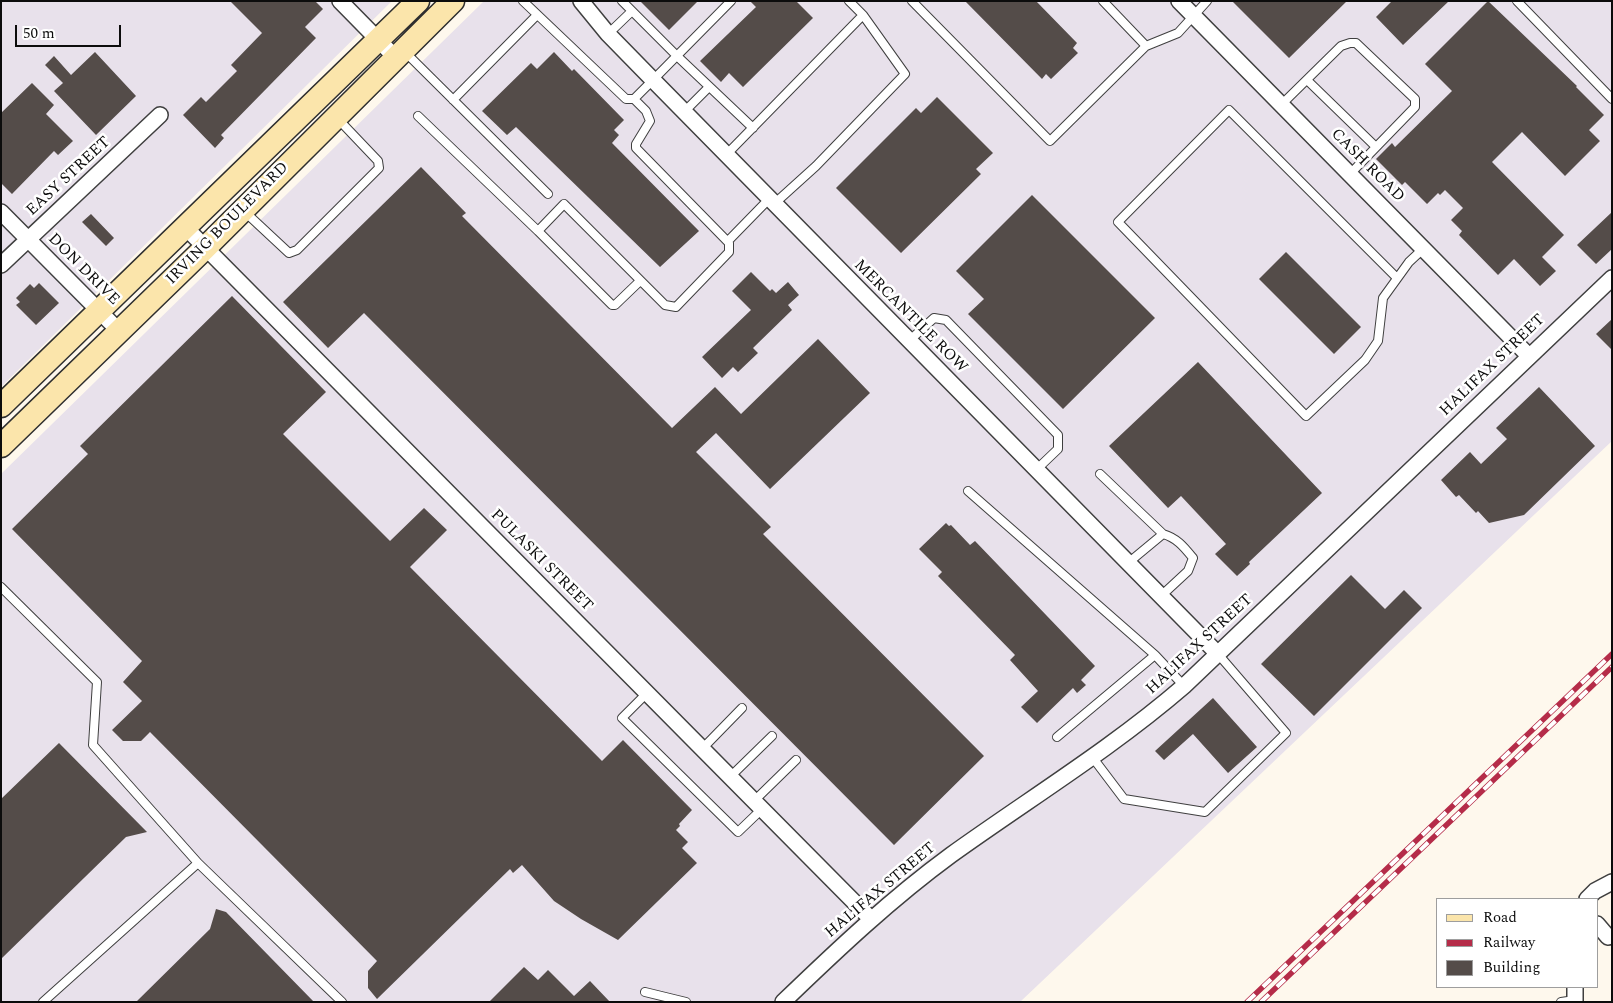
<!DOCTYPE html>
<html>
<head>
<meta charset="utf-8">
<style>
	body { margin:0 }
	#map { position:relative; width:1613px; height:1003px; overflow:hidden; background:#fef8ed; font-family:Spectral,serif }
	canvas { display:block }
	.frame { position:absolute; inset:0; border:2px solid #0c0c0c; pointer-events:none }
	.legend { position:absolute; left:1436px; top:898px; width:162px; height:90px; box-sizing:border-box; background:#fff; border:1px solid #9e9e9e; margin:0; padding:6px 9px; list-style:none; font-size:15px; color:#0c0c0c }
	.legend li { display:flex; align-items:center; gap:10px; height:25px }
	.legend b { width:25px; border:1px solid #9e9e9e }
	.scale { position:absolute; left:15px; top:25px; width:106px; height:22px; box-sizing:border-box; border:2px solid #0c0c0c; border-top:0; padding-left:6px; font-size:15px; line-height:18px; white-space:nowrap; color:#0c0c0c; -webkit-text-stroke:4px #fff; paint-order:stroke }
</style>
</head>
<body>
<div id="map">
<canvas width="1613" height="1003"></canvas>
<div class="frame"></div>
<ul class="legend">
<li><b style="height:6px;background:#fbe5ab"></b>Road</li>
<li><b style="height:6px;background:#b52c49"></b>Railway</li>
<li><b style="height:14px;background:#544c49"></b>Building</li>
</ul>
<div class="scale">50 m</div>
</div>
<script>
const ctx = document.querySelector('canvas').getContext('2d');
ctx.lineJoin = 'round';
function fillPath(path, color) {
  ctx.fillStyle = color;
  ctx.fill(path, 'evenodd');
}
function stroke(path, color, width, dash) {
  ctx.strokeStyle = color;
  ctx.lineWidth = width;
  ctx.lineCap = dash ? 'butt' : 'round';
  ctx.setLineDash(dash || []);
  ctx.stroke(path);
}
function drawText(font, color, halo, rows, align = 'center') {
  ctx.font = font + ' Spectral,serif';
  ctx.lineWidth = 5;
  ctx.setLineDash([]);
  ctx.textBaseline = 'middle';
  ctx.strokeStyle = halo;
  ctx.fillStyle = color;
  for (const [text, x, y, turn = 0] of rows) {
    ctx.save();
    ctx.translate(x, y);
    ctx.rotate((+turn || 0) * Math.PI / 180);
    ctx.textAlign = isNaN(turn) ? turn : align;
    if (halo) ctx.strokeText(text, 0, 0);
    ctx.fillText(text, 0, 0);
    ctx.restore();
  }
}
fillPath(new Path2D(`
	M1 1H392L1 387Z
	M484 1H1612V441L1020 1002H1V474Z`), '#e8e1eb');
fillPath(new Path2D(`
	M230 1H315L323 9 305 27 316 38 221 135 224 138 215 148 183 115 201 97 206 102 237 71 231 65 262 33Z
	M640 1H698L669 30Z
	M750 1H796L813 18 743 87 729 73 721 82 700 61 756 7Z
	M965 1H1036L1077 43 1073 48 1078 53 1051 79 1046 74 1042 79Z
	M1232 1H1347L1289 58Z
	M1392 1H1449L1403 45 1376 17Z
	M1488 1 1577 86 1576 87 1604 115 1589 130 1600 141 1565 176 1522 132 1492 162 1564 235 1542 257 1556 271 1540 286 1514 259 1498 275 1459 235 1462 231 1451 220 1463 208 1445 190 1440 195 1438 193 1427 204 1405 182 1402 185 1376 159 1392 143 1395 147 1452 91 1425 64Z
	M95 52 136 96 96 135 54 91 63 83 45 65 54 56 71 75Z
	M554 52 572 71 574 69 624 120 614 130 619 135 612 143 699 231 660 267 516 127 507 135 482 111 531 63 537 69Z
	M32 83 54 105 46 114 73 141 58 155 54 151 12 194 1 183V113Z
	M937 97 993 153 976 169 981 174 901 253 836 188 916 108 921 113Z
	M421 167 466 213 462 216 672 428 715 387 741 414 818 339 870 393 770 489 716 433 696 452 771 527 763 534 984 756 894 845 364 313 328 348 283 302Z
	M1032 195 1155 318 1063 409 968 314 984 299 956 271Z
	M1612 212V249L1596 264 1577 245Z
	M91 214 114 238 106 246 82 222Z
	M1286 252 1361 327 1334 354 1259 279Z
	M751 272 770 291 772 289 776 293 788 282 799 295 788 305 792 310 753 348 758 353 738 372 733 367 722 378 702 357 751 310 732 291Z
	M39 283 59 303 36 325 16 305 20 302 16 298 30 284 34 288Z
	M232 296 326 392 283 434 390 541 424 508 447 530 410 567 602 761 623 740 692 810 679 824 680 826 676 830 688 842 682 848 697 863 618 940 581 919 554 901 522 865 513 873 510 869 377 999 368 988V971L377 961 150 732 141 741H123L112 730 142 701 123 682 142 661 12 529 88 454 80 446Z
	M1612 319V350L1596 334Z
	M1198 362 1322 493 1249 562 1250 564 1237 576 1215 554 1226 544 1181 496 1168 508 1109 446Z
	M1539 387 1595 446 1524 515 1489 523 1478 511 1476 513 1459 495 1456 497 1441 480 1470 452 1481 464 1507 439 1496 428Z
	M946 523 949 526 951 525 970 545 975 541 1095 666 1081 680 1086 685 1077 693 1073 688 1037 723 1021 707 1038 691 1010 660 1015 655 938 576 942 572 919 549Z
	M1351 575 1385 609 1404 590 1422 608 1314 716 1261 664Z
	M1213 698 1257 747 1228 773 1193 734 1164 760 1155 751Z
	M59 743 147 832 126 837 1 959V799Z
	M216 909 226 912 314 1002H136L210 929Z
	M524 967 538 980 548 970 574 996 590 981 610 1002H489Z`), '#544c49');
const service = new Path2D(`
	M523 1 626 99H634L653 80 731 1
	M622 1 677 56 753 128
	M912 1 1050 141 1146 46
	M1103 1 1146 46 1178 33 1207 1
	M1517 1 1612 99
	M608 34 632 11
	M405 52 548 194
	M1307 80 1376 147
	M453 100 537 15
	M1281 105 1341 46 1350 43H1356L1415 99V107L1350 174
	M684 112 709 87
	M418 116 538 231 564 204 665 305 676 307 729 252V243L636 148V144L650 121 646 111 634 99
	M726 155 863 15
	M774 204 816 166 905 74 863 15 849 1
	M245 212 289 253 297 250 379 168 378 161 338 119
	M538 231 612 305H615L640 281
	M728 241 769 199
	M1397 278 1229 110 1118 222 1306 416 1365 360 1378 341 1383 298 1409 262 1424 248
	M909 341 934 318 946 320 1058 435V449L1036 470
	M1100 474 1163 534
	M968 491 1155 655 1184 686
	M1128 563 1163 534C1177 538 1184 547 1193 558L1188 571 1161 596
	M1 587 97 682 93 745 198 863
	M647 693 622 718 738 832 762 809
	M1057 737 1155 655
	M702 749 742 708
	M1093 758 1124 799 1205 812 1286 733 1218 654
	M730 777 772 736
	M754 801 796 760
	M645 992 686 1002
	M43 1002 198 863 342 1002
	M1561 1002 1575 1000`);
const minor = new Path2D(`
	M340 1 396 58
	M581 1 608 34 653 80 1218 654
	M1179 1 1529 356
	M1 212 119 331
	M185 227 871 919
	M1 265 160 115
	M1587 899 1595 891 1612 882
	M1597 924 1608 937
	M1575 987V1002
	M783 1002C837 950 891 899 951 855 1029 799 1111 749 1184 686L1612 278`);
const secondary = new Path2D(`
	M1 406 418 1
	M1 446 205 248 453 1`);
stroke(service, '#3f3f3f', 10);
stroke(minor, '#3f3f3f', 18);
stroke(secondary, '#2e2e2e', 25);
stroke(service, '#fff', 8);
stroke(minor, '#fff', 15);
stroke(secondary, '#fbe5ab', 22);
const rail = new Path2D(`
	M1247 1002 1612 654
	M1261 1002 1612 667`);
stroke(rail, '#b52c49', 5.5);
stroke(rail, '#fff', 4, [11]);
drawText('16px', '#0c0c0c', '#fff', [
	["CASH ROAD",1367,166,45],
	["EASY STREET",69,177,-43],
	["IRVING BOULEVARD",228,224,-45],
	["DON DRIVE",83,270,45],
	["MERCANTILE ROW",910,317,45],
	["HALIFAX STREET",1493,366,-44],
	["PULASKI STREET",541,561,45],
	["HALIFAX STREET",1200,645,-43],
	["HALIFAX STREET",881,891,-40]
]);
</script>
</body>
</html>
